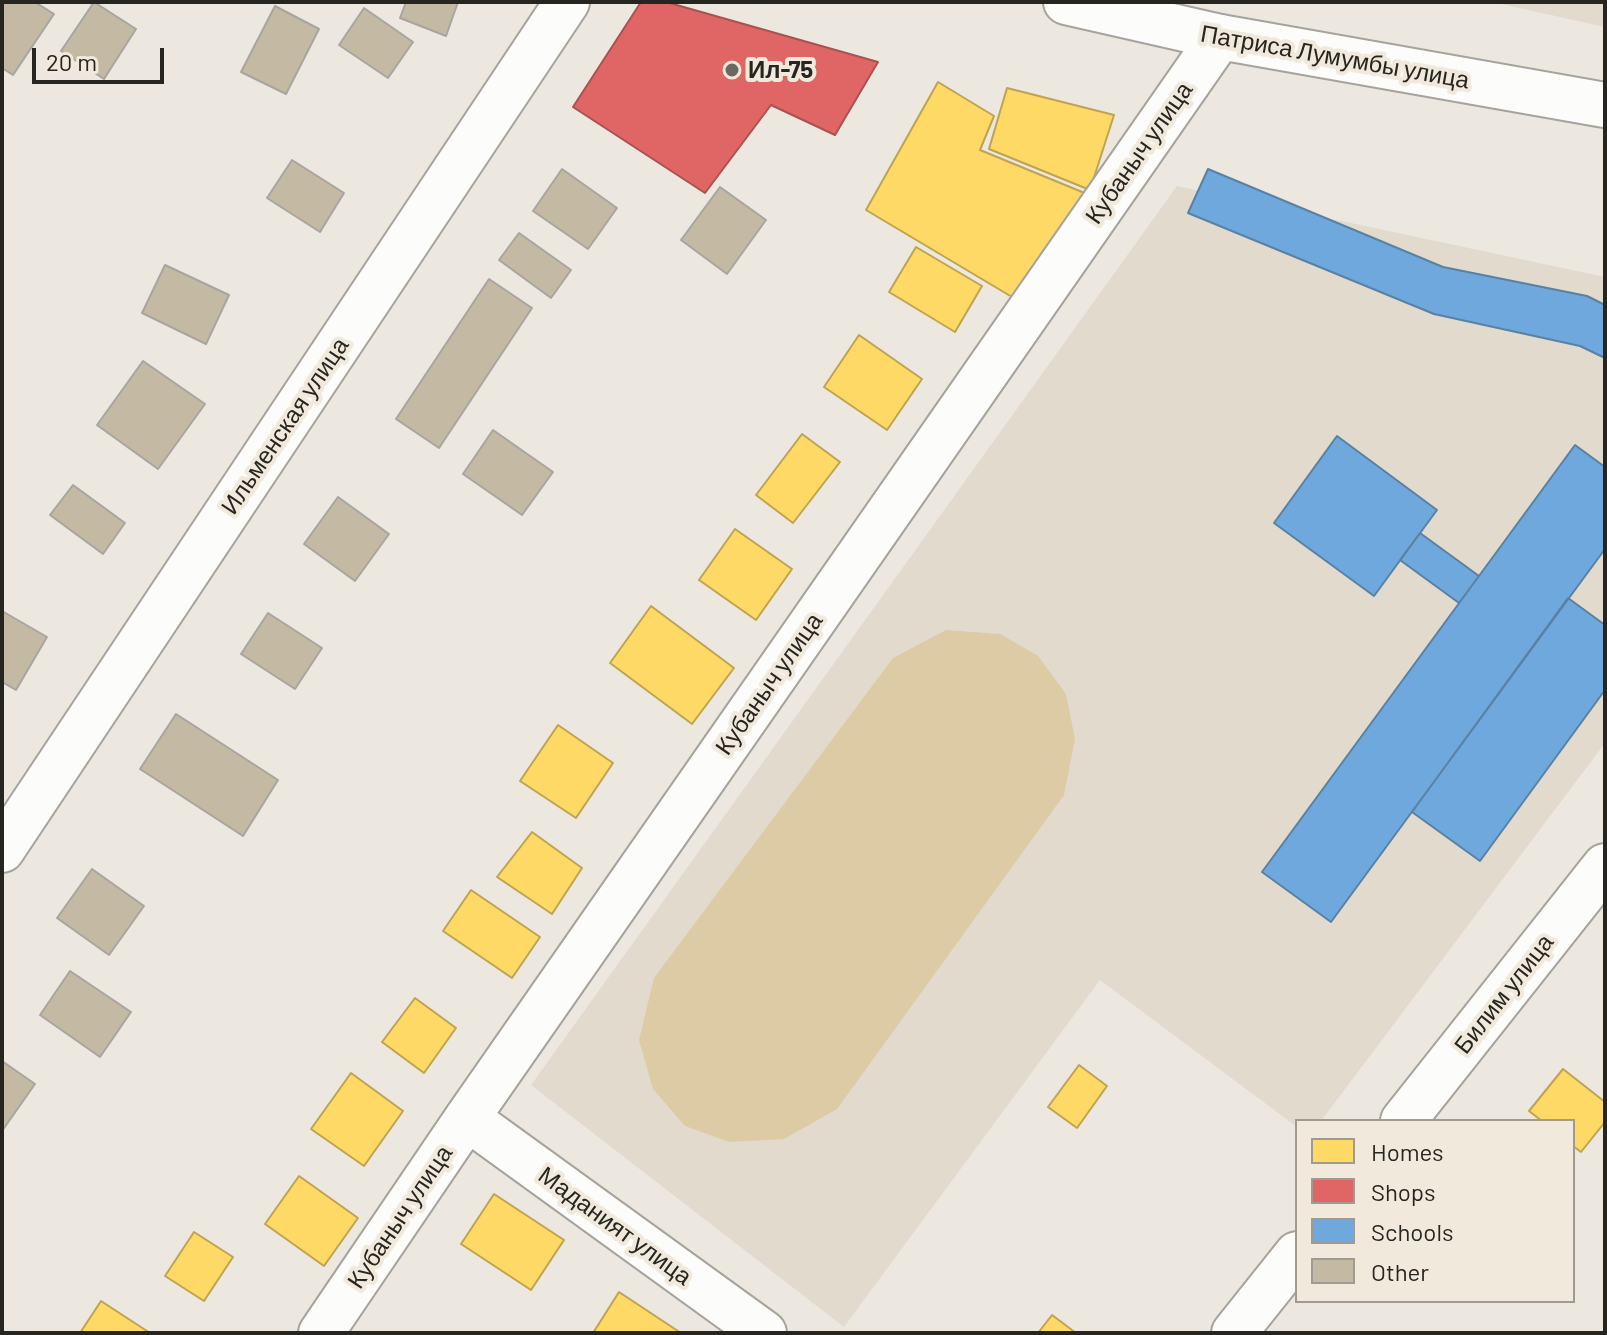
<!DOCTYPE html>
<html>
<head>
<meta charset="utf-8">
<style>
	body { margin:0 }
	#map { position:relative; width:1607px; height:1335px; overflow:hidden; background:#ece8e0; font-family:Barlow,sans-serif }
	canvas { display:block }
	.frame { position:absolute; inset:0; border:4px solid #272520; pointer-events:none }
	.legend { position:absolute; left:1295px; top:1119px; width:280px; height:184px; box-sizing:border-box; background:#f0e9dc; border:2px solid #a09b91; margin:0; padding:10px 14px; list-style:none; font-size:24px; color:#272520 }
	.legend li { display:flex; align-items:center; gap:16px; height:40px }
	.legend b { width:40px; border:2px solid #a09b91 }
	.scale { position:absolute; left:32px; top:48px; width:132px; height:36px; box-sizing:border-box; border:4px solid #272520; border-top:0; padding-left:10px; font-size:24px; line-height:28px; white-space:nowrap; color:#272520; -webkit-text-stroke:6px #f0e9dc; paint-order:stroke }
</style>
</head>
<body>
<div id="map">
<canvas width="1607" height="1335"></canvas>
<div class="frame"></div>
<ul class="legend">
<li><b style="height:22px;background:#ffd966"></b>Homes</li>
<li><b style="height:22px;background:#e06666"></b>Shops</li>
<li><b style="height:22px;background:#6fa8dc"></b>Schools</li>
<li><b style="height:22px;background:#c4b9a3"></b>Other</li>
</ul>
<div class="scale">20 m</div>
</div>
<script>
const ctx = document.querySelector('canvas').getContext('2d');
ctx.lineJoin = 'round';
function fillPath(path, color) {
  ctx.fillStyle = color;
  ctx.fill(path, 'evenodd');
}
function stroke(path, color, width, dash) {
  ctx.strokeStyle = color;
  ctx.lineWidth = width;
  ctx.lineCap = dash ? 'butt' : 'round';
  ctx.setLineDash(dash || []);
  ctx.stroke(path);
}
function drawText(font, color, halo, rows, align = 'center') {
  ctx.font = font + ' Barlow,sans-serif';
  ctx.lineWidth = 8;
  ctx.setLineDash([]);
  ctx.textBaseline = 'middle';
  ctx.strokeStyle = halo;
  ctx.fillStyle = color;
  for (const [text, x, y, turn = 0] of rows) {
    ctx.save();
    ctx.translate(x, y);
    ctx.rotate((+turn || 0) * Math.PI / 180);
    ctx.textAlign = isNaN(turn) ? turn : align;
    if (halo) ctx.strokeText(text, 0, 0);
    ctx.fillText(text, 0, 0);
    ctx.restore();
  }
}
fillPath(new Path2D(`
	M1492 2H1605V27Z
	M1177 186 1605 277V743L1321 1121H1297V1127L1100 980 844 1327 531 1085Z`), '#e1dacd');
fillPath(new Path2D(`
	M946 630 1000 634 1038 656 1066 694 1075 739 1064 795 837 1109 784 1139 729 1142 685 1126 653 1089 639 1040 654 978 893 658Z`), '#ddcba6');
const homes = new Path2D(`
	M938 82 994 116 980 150 1087 194 1012 297 866 210Z
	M1007 88 1114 115 1090 190 989 149Z
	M916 247 982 286 955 332 889 292Z
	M859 335 922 379 887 430 824 387Z
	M802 434 840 462 793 523 756 495Z
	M735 529 792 569 756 620 699 580Z
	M651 606 734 668 692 724 610 663Z
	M558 725 613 763 576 818 520 781Z
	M532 832 582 868 552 914 497 877Z
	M471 890 540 937 512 978 443 931Z
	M415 998 456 1028 424 1073 382 1042Z
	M1079 1065 1107 1086 1077 1128 1048 1107Z
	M1563 1069 1605 1102V1122L1581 1152 1573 1146V1121H1542L1529 1111Z
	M351 1073 403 1111 364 1166 311 1129Z
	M299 1176 358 1218 324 1266 265 1224Z
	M494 1194 564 1240 531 1290 461 1244Z
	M194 1232 233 1257 204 1301 165 1276Z
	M619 1292 681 1333H593Z
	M101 1301 150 1333H80Z
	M1052 1315 1076 1333H1038Z`);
fillPath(homes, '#ffd966');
stroke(homes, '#bea351', 2);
const shops = new Path2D(`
	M641 2H666L878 62 835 135 771 105 705 193 573 107Z`);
fillPath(shops, '#e06666');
stroke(shops, '#a85251', 2);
const schools = new Path2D(`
	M1208 169 1443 267 1587 296 1605 305V358L1580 346 1434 314 1188 213Z
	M1337 436 1437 510 1374 596 1274 523Z
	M1575 445 1605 467V549L1331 922 1262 872Z
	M1420 533 1479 576 1459 603 1400 560Z
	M1568 598 1605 625V690L1480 861 1412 812Z`);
fillPath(schools, '#6fa8dc');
stroke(schools, '#5981a4', 2);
const building = new Path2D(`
	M2 2H35L54 14 13 75 2 68Z
	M94 2 136 29 104 79 61 51Z
	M406 2H458L446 36 400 18Z
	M275 6 319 29 286 94 241 72Z
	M364 8 413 42 388 78 339 45Z
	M292 160 344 193 320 232 267 198Z
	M562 169 617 208 588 249 533 211Z
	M720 187 766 220 727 274 681 240Z
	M519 233 571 270 551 298 499 260Z
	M165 265 229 295 206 344 142 313Z
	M489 279 532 308 439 448 396 419Z
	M143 361 205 404 158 469 97 425Z
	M493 430 553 472 522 515 463 474Z
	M73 485 125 523 103 554 50 515Z
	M338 497 389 534 355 581 304 544Z
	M2 611 47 637 16 690 2 682Z
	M268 613 322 648 295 689 241 654Z
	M176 714 278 780 243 836 140 769Z
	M92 869 144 906 109 955 57 918Z
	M70 971 131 1012 100 1057 40 1015Z
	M2 1061 35 1084 2 1131Z`);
fillPath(building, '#c4b9a3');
stroke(building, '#a8a5a0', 2);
const minor = new Path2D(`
	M2 850 567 2
	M467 1118 764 1333
	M1403 1121 1605 866
	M321 1333 467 1118 1220 37
	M1234 1333 1297 1254`);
const tertiary = new Path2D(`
	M1066 2 1220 37 1605 105`);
stroke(minor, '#a6a39d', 48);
stroke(tertiary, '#a6a39d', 48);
stroke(new Path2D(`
	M1603 2H1605`), '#cccac8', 5, [8, 4]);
stroke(minor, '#fcfcfa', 44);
stroke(tertiary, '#fcfcfa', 44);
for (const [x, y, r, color] of [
	[732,70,8,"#6c6963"]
]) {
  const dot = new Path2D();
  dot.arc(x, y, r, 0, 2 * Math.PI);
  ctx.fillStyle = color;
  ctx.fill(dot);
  stroke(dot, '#f0e9dc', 3);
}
drawText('24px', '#272520', '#f0e9dc', [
	["Патриса Лумумбы улица",1335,57,10],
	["Кубаныч улица",1139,153,-55],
	["Ильменская улица",285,426,-56],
	["Кубаныч улица",769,684,-55],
	["Билим улица",1504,994,-52],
	["Кубаныч улица",400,1217,-56],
	["Маданият улица",615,1226,36]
]);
drawText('bold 24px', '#272520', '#f0e9dc', [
	["Ил-75",748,70]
], 'left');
</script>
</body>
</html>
